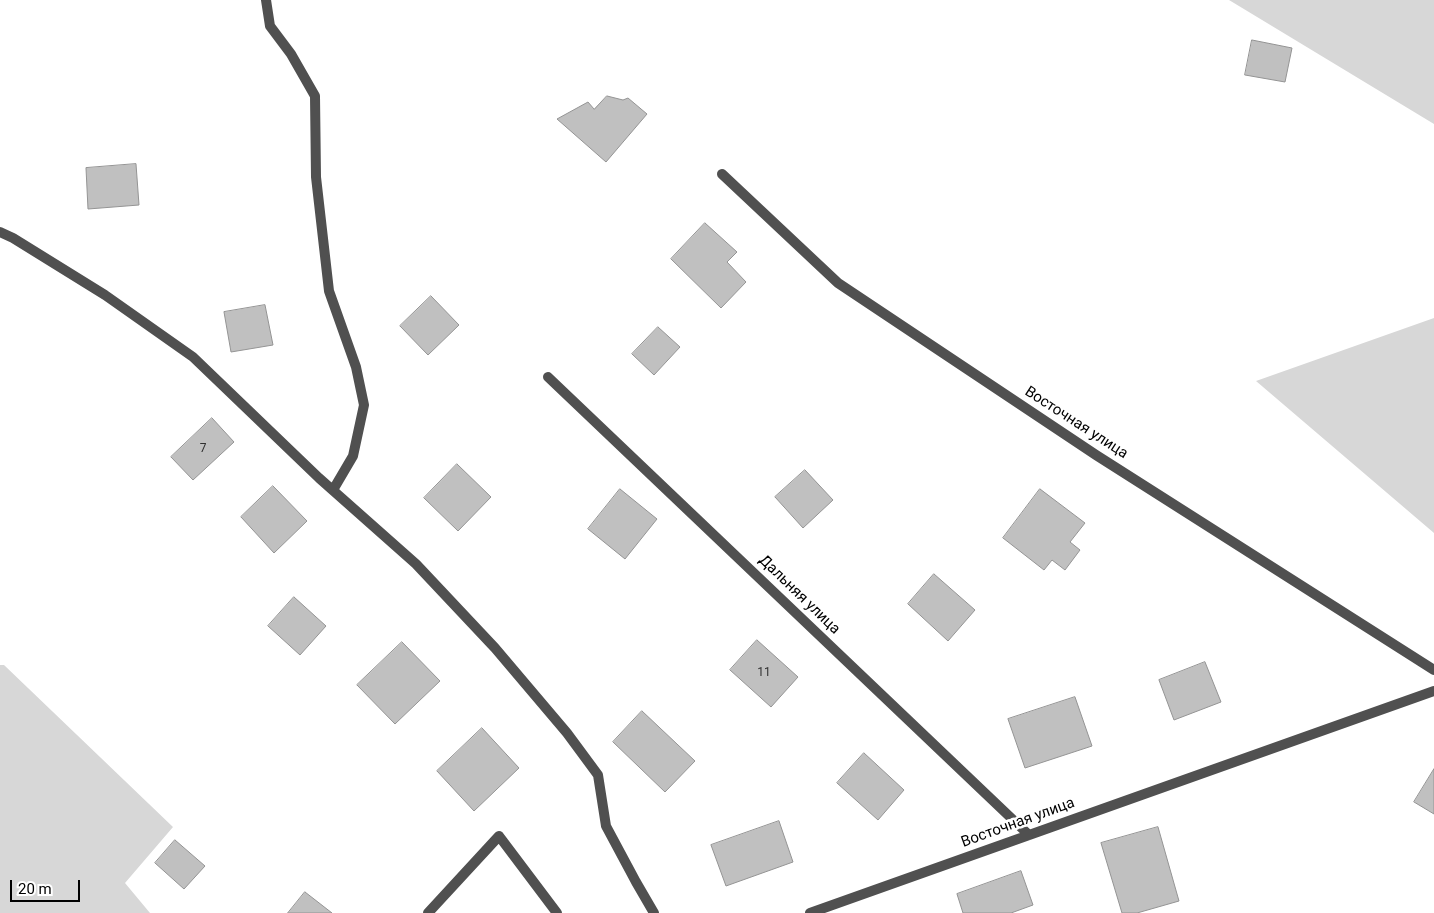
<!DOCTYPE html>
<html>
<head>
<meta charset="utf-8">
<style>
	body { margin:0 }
	#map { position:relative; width:1434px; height:913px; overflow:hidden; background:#fff; font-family:Roboto,sans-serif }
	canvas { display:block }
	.scale { position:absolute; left:10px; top:880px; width:70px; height:22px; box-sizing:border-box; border:2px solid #000; border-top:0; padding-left:6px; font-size:15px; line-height:18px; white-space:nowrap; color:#000; -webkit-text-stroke:4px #fff; paint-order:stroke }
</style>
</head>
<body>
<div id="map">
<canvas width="1434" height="913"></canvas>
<div class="scale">20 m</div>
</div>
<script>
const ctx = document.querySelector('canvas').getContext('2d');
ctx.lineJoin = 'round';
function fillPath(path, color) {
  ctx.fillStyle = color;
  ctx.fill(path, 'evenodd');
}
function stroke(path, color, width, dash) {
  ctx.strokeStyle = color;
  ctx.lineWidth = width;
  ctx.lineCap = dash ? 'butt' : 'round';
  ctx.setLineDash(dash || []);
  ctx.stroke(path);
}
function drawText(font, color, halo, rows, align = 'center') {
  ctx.font = font + ' Roboto,sans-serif';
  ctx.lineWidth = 5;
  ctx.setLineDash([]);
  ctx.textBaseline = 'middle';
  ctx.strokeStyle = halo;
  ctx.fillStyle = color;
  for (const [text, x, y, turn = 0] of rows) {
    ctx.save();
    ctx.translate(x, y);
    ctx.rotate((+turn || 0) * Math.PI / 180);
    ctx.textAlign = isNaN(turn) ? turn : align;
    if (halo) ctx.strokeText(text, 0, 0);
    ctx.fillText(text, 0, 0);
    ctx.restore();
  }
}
fillPath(new Path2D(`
	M1229 0H1434V124Z
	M1434 318V533L1256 381Z
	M0 665H4L173 827 125 883 150 913H0Z`), '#d7d7d7');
const building = new Path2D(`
	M1252 40 1292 48 1285 82 1245 75Z
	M607 96 623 100 628 98 647 114 606 162 557 119 588 102 594 109Z
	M136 164 139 205 88 209 86 168Z
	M705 223 737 252 727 262 746 282 721 308 671 259Z
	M431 296 459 325 428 355 400 326Z
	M265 305 273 345 231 352 224 312Z
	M658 327 680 347 654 375 632 354Z
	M212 418 234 442 193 480 171 457Z
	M457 464 491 497 458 531 424 498Z
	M805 470 833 500 803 528 775 497Z
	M273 486 307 521 274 553 241 517Z
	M620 489 657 519 625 559 588 529Z
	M1040 489 1085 523 1070 542 1080 550 1065 570 1052 560 1044 570 1003 538Z
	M934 574 975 610 948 641 908 604Z
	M294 597 326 626 300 655 268 626Z
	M757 640 798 677 771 707 730 670Z
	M402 642 440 681 395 724 357 685Z
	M1205 662 1221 702 1174 720 1159 680Z
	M1075 697 1092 746 1025 768 1008 719Z
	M642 711 695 761 665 792 613 742Z
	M482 728 519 768 474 811 437 771Z
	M864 753 904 790 878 820 837 783Z
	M1434 769V814L1414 802Z
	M779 821 793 862 726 886 711 845Z
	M1158 827 1179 901 1137 913H1122L1101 843Z
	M175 840 205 866 184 889 155 863Z
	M1021 871 1033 905 1011 913H963L957 894Z
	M305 892 332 913H288Z`);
fillPath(building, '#c0c0c0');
stroke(building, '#949494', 1);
stroke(new Path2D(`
	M266 0 270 26 291 54 315 96 316 177 329 291 356 367 364 405 353 456 333 490
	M0 232 13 238 105 295 193 357 319 478 416 564 495 648 567 733 598 775 606 826 636 882 654 913`), '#505050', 10);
stroke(new Path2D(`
	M722 174 838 283 1096 455 1434 670
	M548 377 1029 835
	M428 913 499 836 557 913
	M810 913 1434 691`), '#505050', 10);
drawText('12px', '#303030', null, [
	["7",203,449],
	["11",764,673]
]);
drawText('15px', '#000', '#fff', [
	["Восточная улица",1076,423,33],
	["Дальняя улица",799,595,44],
	["Восточная улица",1018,823,-20]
]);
</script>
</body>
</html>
